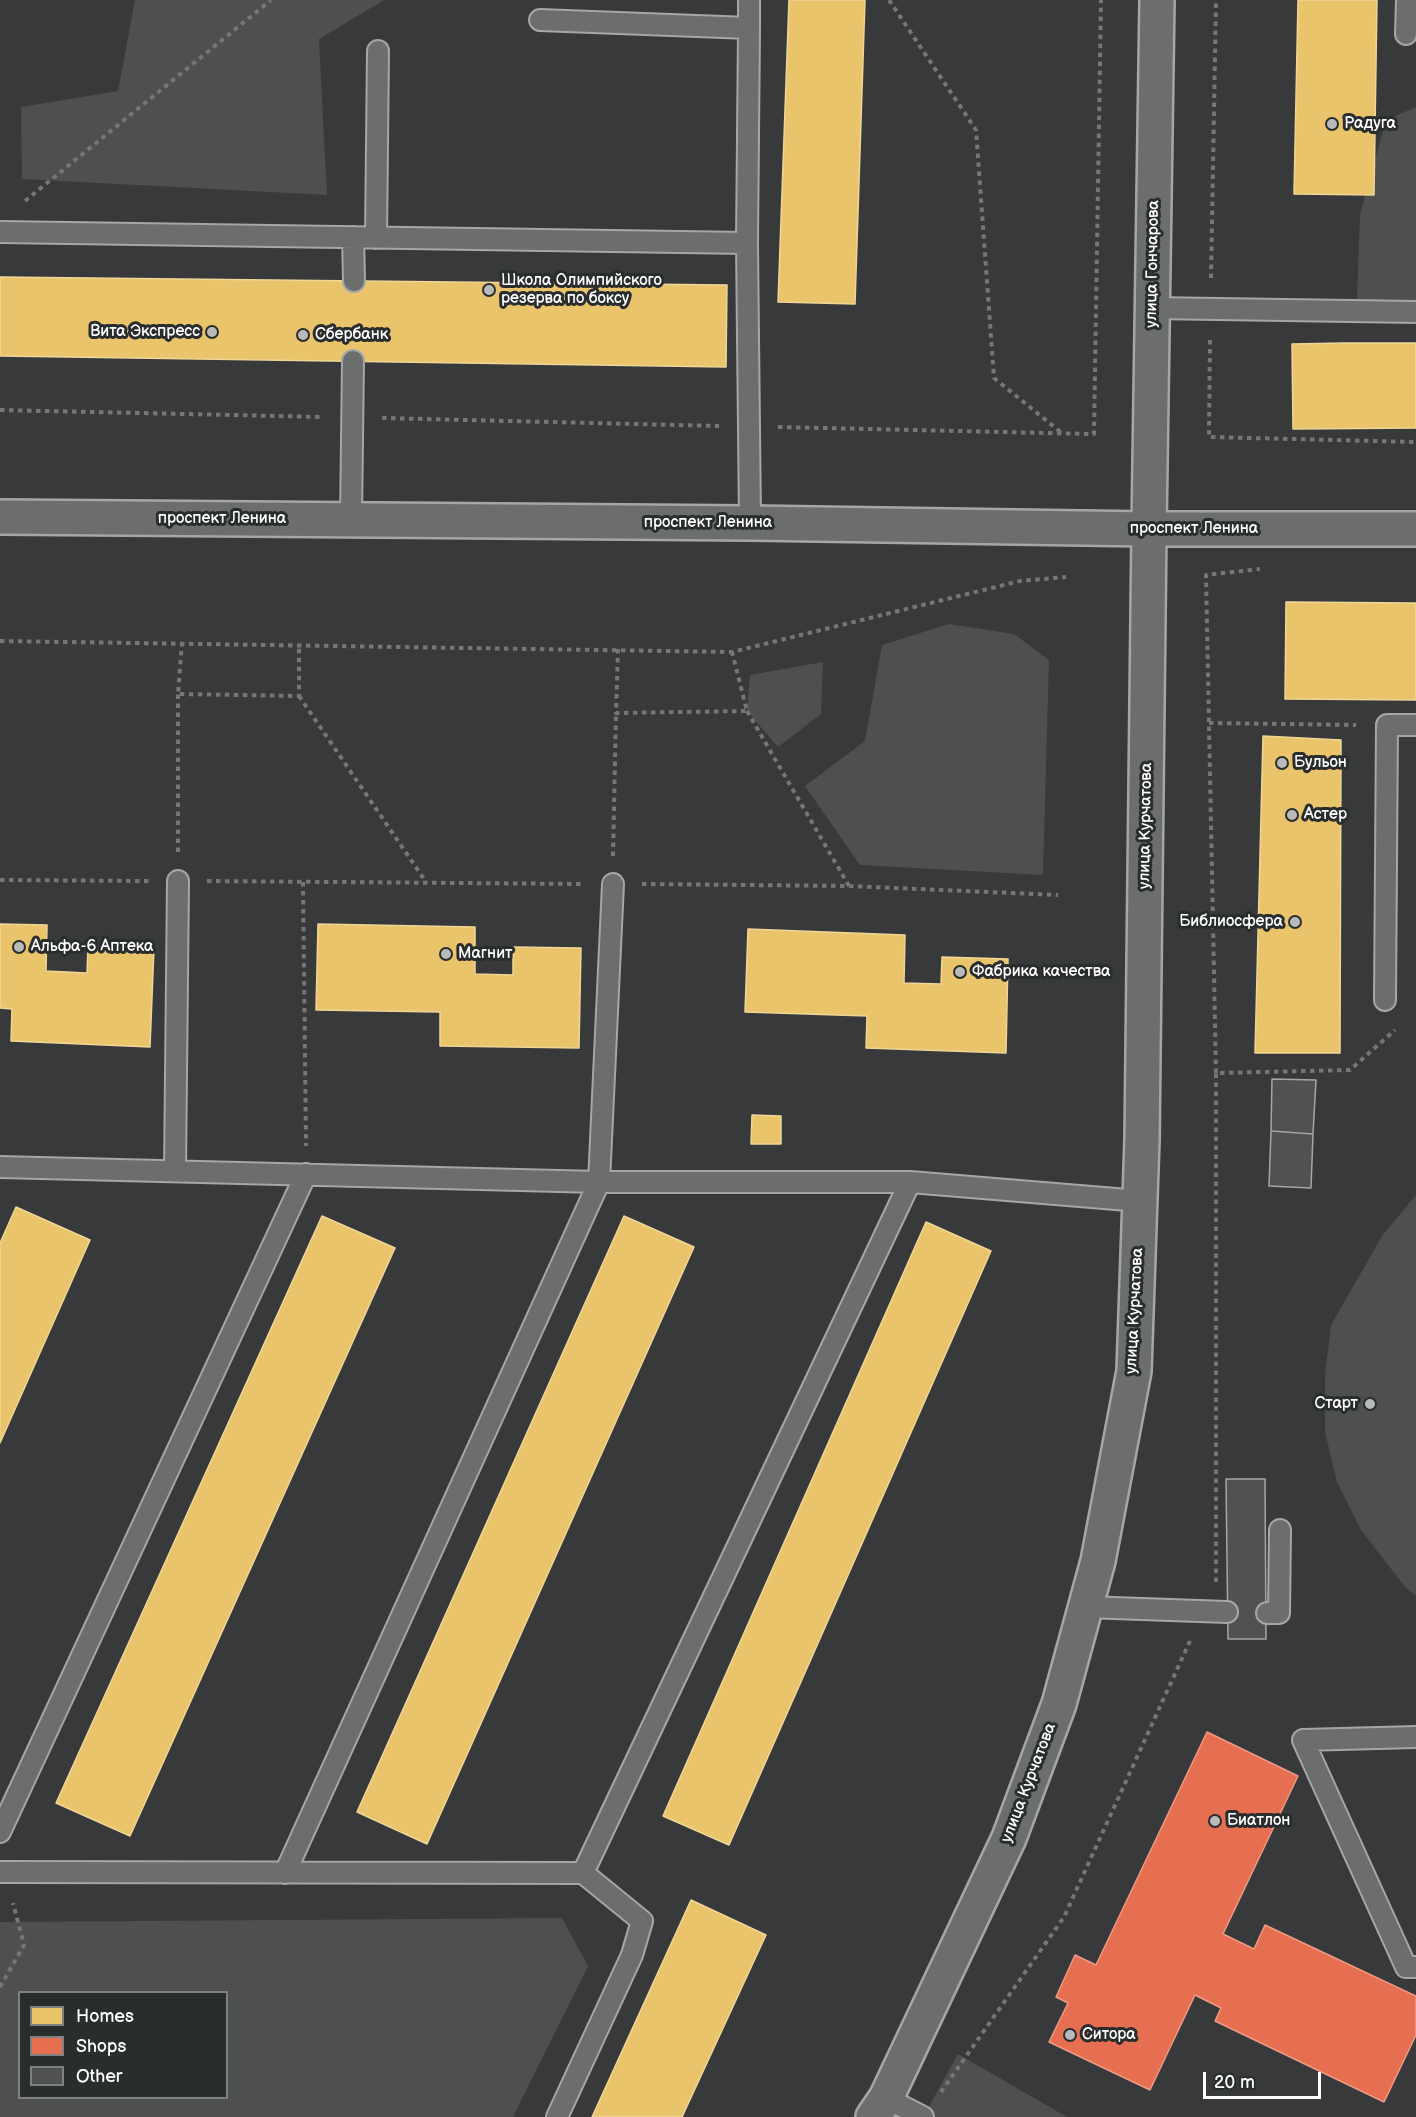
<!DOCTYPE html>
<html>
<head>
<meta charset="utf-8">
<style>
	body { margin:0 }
	#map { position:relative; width:1416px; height:2117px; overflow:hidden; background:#38393a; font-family:"Balsamiq Sans",sans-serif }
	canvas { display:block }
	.legend { position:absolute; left:18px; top:1991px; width:210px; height:108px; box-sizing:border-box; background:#2a2d2e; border:2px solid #7f8182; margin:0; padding:8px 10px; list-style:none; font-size:18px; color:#fff }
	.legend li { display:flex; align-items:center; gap:12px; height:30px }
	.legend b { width:30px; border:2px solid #7f8182 }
	.scale { position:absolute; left:1203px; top:2072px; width:118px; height:27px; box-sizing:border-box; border:3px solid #fff; border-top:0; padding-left:8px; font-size:18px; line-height:21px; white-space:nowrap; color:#fff; -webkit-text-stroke:4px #2a2d2e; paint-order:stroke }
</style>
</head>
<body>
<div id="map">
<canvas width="1416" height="2117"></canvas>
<ul class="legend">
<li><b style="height:16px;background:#e9c46a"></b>Homes</li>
<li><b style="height:16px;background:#e76f51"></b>Shops</li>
<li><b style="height:16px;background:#505151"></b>Other</li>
</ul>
<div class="scale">20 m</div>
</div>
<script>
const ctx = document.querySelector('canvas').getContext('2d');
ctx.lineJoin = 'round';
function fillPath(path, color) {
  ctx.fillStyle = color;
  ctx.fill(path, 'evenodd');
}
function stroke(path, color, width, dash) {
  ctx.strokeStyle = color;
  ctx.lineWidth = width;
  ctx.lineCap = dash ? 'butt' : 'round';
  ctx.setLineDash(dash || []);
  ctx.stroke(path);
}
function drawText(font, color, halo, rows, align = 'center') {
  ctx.font = font + ' "Balsamiq Sans",sans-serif';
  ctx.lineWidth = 6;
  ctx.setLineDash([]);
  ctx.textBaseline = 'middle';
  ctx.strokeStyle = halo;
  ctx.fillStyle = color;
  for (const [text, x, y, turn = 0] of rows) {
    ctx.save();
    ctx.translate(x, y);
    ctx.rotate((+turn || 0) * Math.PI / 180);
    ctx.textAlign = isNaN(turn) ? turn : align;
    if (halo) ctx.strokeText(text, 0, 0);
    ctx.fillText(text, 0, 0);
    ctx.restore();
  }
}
fillPath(new Path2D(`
	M135 0H384L319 39 327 195 22 179 21 107 118 91Z
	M1416 107V302L1357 301 1360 214 1386 120Z
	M949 624 1014 634 1049 660 1043 875 860 865 805 786 865 741 882 645Z
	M823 662 821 714 778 747 747 711 750 675Z
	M1416 1195V1596L1405 1587 1361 1530 1337 1482 1325 1432V1376L1331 1325 1382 1236Z
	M562 1918 588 1966 513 2117H0V1922ZM20 1992H226V2098H20Z
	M958 2054 1067 2117H923Z`), '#4d4f50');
const homes = new Path2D(`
	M789 0H865L855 304 778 302Z
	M1298 0H1377L1374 195 1294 194Z
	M0 277 727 285 726 367 0 356Z
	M1343 343H1416V428L1293 429 1292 344Z
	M1286 602 1416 603V700L1285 699Z
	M1263 736 1341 740 1340 1053H1255Z
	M0 924 47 925 46 971 87 973 88 946 154 948 150 1047 11 1041 12 1009 0 1008Z
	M318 924 475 927V974L513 975V947L581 948 579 1048 440 1046V1012L316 1010Z
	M748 929 905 935 904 983 941 984 942 957 1008 959 1006 1053 866 1048 867 1016 745 1012Z
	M752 1115 781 1116V1144H751Z
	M16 1207 90 1240 0 1443V1243Z
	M322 1216 395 1248 130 1836 56 1803Z
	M624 1216 694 1247 427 1844 357 1812Z
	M926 1222 991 1251 729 1845 663 1816Z
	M691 1900 766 1935 682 2117H592Z`);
fillPath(homes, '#e9c46a');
stroke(homes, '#f0d697', 1.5);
const shops = new Path2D(`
	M1207 1732 1298 1776 1223 1934 1254 1949 1265 1925 1416 1996V2035L1384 2102 1215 2021 1221 2008 1195 1995 1150 2090 1049 2042 1068 2003 1056 1997 1075 1955 1096 1965Z`);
fillPath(shops, '#e76f51');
stroke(shops, '#ee9a85', 1.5);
const building = new Path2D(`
	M1272 1079 1316 1080 1313 1134 1271 1131Z
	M1271 1131 1313 1134 1311 1188 1269 1186Z
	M1226 1479H1265L1266 1639H1228Z`);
fillPath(building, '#505151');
stroke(building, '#a5a6a6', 1.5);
const service = new Path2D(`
	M540 20 749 28 747 243
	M749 28V0
	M1406 34 1407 0
	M0 232 747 243 750 523
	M353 237 354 281
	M376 238 378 51
	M1152 308 1416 312
	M351 520 353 361
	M1385 1000 1387 725H1416
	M0 1167 599 1182H910L1140 1201
	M175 1171 178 881
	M1085 1607 1227 1612
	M1267 1613H1279L1280 1530
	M1416 1737 1303 1740 1406 1967H1416
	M0 1832 306 1174
	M0 1872 583 1873 642 1921 632 1955 557 2117
	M285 1873 599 1182 613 884
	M583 1873 910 1182
	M886 2098 923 2117`);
const tertiary = new Path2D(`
	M873 2117 886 2098 1009 1838 1059 1704 1098 1561 1134 1371 1142 1140 1149 529H1416`);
const secondary = new Path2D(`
	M0 517 750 523 1149 529 1157 0`);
stroke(service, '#a5a6a6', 24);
stroke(tertiary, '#a5a6a6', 38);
stroke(secondary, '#a5a6a6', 38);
stroke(new Path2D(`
	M889 0 976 130 994 378 1063 434
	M25 201 271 0
	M1211 278 1216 0
	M1210 340 1209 437 1416 442
	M0 410 323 417
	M382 418 719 426
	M778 427 1094 434 1101 0
	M0 641 732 652 1020 581 1066 577
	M182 642 178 694 299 696V644
	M618 649 616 713 747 711 732 652
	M299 696 426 882
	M747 711 849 886
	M1209 723 1356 725
	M178 852V694
	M613 856 616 713
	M0 880 149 881
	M207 881 584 884
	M303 882 306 1146
	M642 884 849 886 1058 895
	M1216 1073 1206 575 1260 569
	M1216 1582V1073L1350 1070 1395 1030
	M0 1987 24 1945 13 1903
	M941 2092 1064 1917 1190 1641`), '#757676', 4, [4.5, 4.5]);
stroke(service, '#6c6d6d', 20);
stroke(tertiary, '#6c6d6d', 33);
stroke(secondary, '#6c6d6d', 33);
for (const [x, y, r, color] of [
	[1332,124,6,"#b9baba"],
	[489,290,6,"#b9baba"],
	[212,332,6,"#b9baba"],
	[303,335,6,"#b9baba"],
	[1282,763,6,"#b9baba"],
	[1292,815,6,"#b9baba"],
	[1295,922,6,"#b9baba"],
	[19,947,6,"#b9baba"],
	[446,954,6,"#b9baba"],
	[960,972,6,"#b9baba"],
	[1370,1404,6,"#b9baba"],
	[1215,1821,6,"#b9baba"],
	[1070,2035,6,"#b9baba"]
]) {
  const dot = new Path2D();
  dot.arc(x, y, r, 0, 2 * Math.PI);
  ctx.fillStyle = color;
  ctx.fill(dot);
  stroke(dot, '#2a2d2e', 2);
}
drawText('16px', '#fff', '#2a2d2e', [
	["Радуга",1344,124],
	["Школа Олимпийского",501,281],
	["резерва по боксу",501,299],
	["Вита Экспресс",200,332,"right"],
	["Сбербанк",315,335],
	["Бульон",1294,763],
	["Астер",1304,815],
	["Библиосфера",1283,922,"right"],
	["Альфа-6 Аптека",31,947],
	["Магнит",458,954],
	["Фабрика качества",972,972],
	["Старт",1358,1404,"right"],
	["Биатлон",1227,1821],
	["Ситора",1082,2035]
], 'left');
drawText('16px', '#fff', '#2a2d2e', [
	["улица Гончарова",1153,264,-89],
	["проспект Ленина",222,519],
	["проспект Ленина",708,523],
	["проспект Ленина",1194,529],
	["улица Курчатова",1146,826,-89],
	["улица Курчатова",1135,1311,-87],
	["улица Курчатова",1029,1783,-69]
]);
</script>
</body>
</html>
